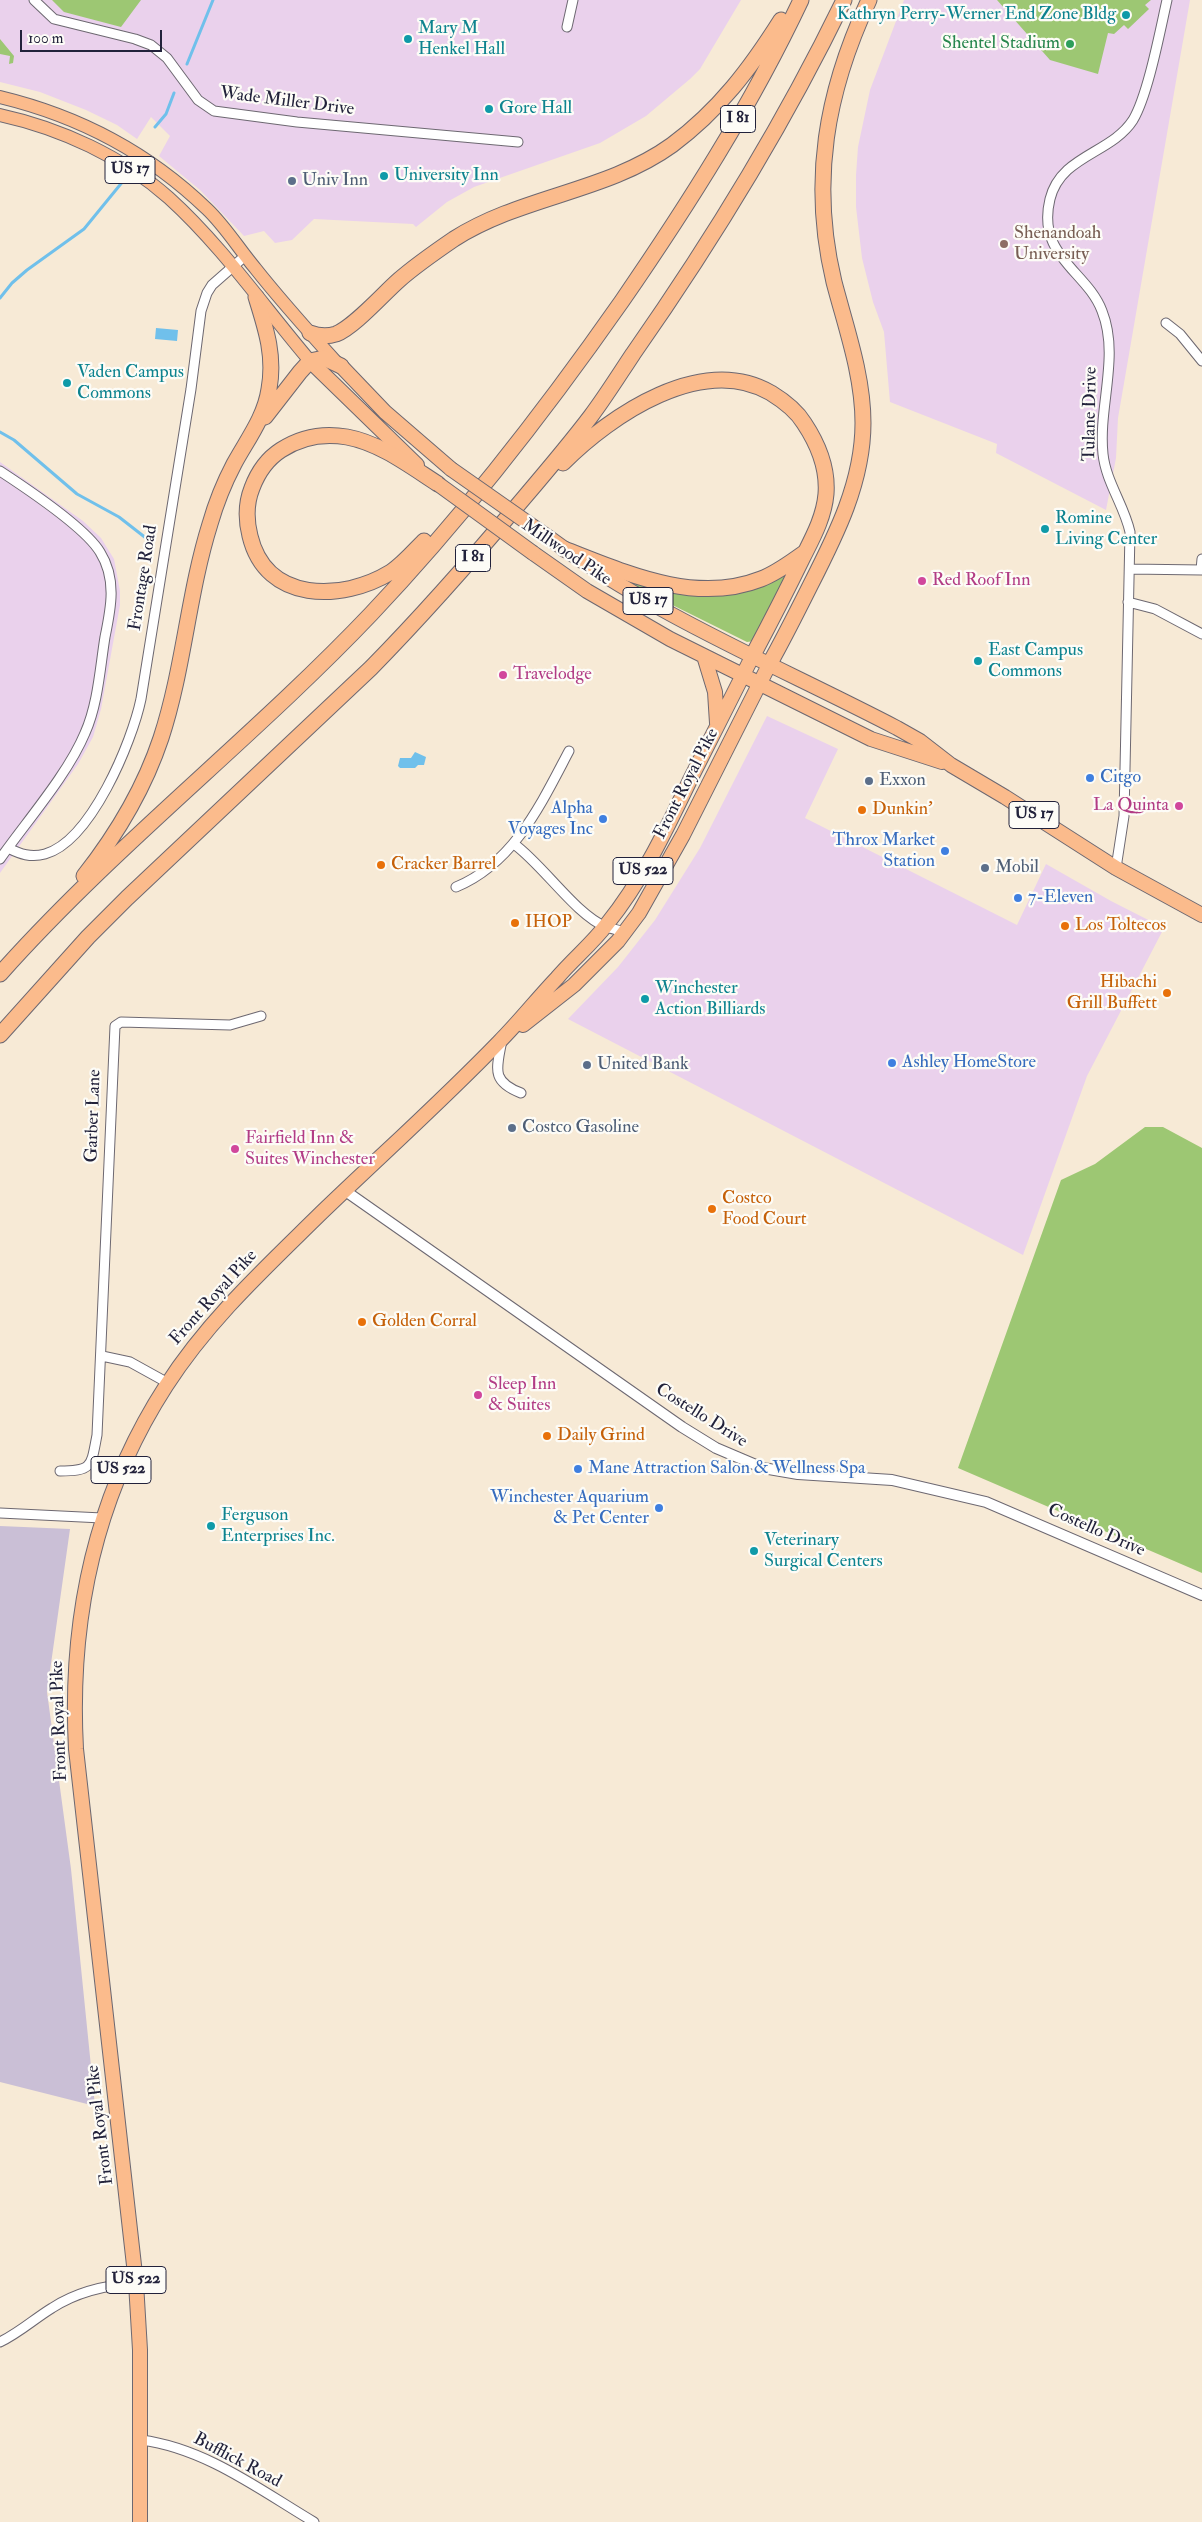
<!DOCTYPE html>
<html>
<head>
<meta charset="utf-8">
<style>
	body { margin:0 }
	#map { position:relative; width:1202px; height:2522px; overflow:hidden; background:#f7ead6; font-family:"IM FELL Double Pica",serif }
	canvas { display:block }
	.scale { position:absolute; left:20px; top:30px; width:142px; height:22px; box-sizing:border-box; border:2px solid #22223b; border-top:0; padding-left:6px; font-size:15px; line-height:18px; white-space:nowrap; color:#22223b; -webkit-text-stroke:4px #fdfcf7; paint-order:stroke }
</style>
</head>
<body>
<div id="map">
<canvas width="1202" height="2522"></canvas>
<div class="scale">100 m</div>
</div>
<script>
const ctx = document.querySelector('canvas').getContext('2d');
ctx.lineJoin = 'round';
function fillPath(path, color) {
  ctx.fillStyle = color;
  ctx.fill(path, 'evenodd');
}
function stroke(path, color, width, dash) {
  ctx.strokeStyle = color;
  ctx.lineWidth = width;
  ctx.lineCap = dash ? 'butt' : 'round';
  ctx.setLineDash(dash || []);
  ctx.stroke(path);
}
function drawText(font, color, halo, rows, align = 'center') {
  ctx.font = font + ' "IM FELL Double Pica",serif';
  ctx.lineWidth = 4.5;
  ctx.setLineDash([]);
  ctx.textBaseline = 'middle';
  ctx.strokeStyle = halo;
  ctx.fillStyle = color;
  for (const [text, x, y, turn = 0] of rows) {
    ctx.save();
    ctx.translate(x, y);
    ctx.rotate((+turn || 0) * Math.PI / 180);
    ctx.textAlign = isNaN(turn) ? turn : align;
    if (halo) ctx.strokeText(text, 0, 0);
    ctx.fillText(text, 0, 0);
    ctx.restore();
  }
}
fillPath(new Path2D(`
	M0 0H741L700 69 690 79 646 116 600 143 474 187 447 202 416 227 413 224 314 219 292 240 275 243 264 231 244 236 200 190 159 156 170 136 151 117 137 139 117 125 86 110 40 92 0 82Z
	M904 0H1190L1118 418 1116 458 1106 510 996 453 997 444 890 402 884 332 873 302 862 258 856 207V175L858 147 870 90Z
	M0 462 83 521 101 538 114 559 120 591V605L101 709 93 737 78 764 0 873Z
	M767 716 838 749 805 818 1017 925 1046 864 1111 901 1164 928 1087 1076 1023 1255 568 1019 618 967 655 920 700 848Z`), '#ead1ec');
fillPath(new Path2D(`
	M0 1526 70 1529 47 1692 71 1869 95 2106 0 2082Z`), '#cabfd6');
fillPath(new Path2D(`
	M52 0H141L121 27 64 12Z
	M997 0H1151L1145 5 1149 9 1128 29 1124 25 1114 34 1108 33 1098 74 1050 60Z
	M0 39 14 56 13 63 9 64 10 56 0 54Z
	M789 572 754 641 747 642 624 581V578L657 590 693 595Z
	M1145 1127H1163L1202 1148V1573L958 1468 1061 1180 1095 1164Z`), '#9dc773');
fillPath(new Path2D(`
	M156 328 178 330 177 341 155 339Z
	M415 752 426 757 424 765H418L415 768H400L398 766 400 758H411Z`), '#70c0eb');
stroke(new Path2D(`
	M187 64 213 0
	M155 127 166 114 174 93
	M0 298 12 283 27 270 84 229 124 180
	M0 432 14 440 77 494 119 517 151 542`), '#70c0eb', 3);
const minor = new Path2D(`
	M34 0 54 19 135 39 151 45 167 58 198 100 214 111 297 122 518 142
	M567 27 573 0
	M1166 323 1180 334 1202 361
	M0 471C26 488 85 527 100 552 117 579 111 608 105 637 100 668 98 704 85 733 68 774 26 822 0 859
	M1130 569 1202 570
	M1201 570 1202 559
	M1128 602 1155 609 1202 634
	M514 844C543 865 576 915 606 927 612 929 619 930 625 932
	M8 848C20 854 31 858 45 854 91 841 132 742 141 699L191 389 201 311 207 293 212 285 245 256
	M1116 868 1124 816 1130 532C1124 505 1106 482 1103 454 1098 407 1120 356 1102 311 1087 271 1036 256 1050 199 1061 155 1111 154 1133 120 1148 95 1160 31 1167 0
	M456 887C514 863 541 804 569 751
	M502 1040C497 1068 490 1081 521 1093
	M102 1356 130 1362 168 1383
	M60 1471C93 1471 91 1466 97 1435L115 1026 121 1022 230 1025 261 1016
	M0 1513 102 1518
	M0 2342C19 2333 34 2319 52 2308 78 2291 106 2285 136 2283
	M141 2440C205 2448 260 2490 314 2522`);
const tertiary = new Path2D(`
	M344 1190 682 1427 716 1448 763 1468 798 1474 892 1480 986 1502 1202 1595`);
const primary = new Path2D(`
	M0 97C79 116 149 153 207 209 225 226 239 249 255 268 281 301 309 332 337 363
	M0 115C60 128 123 157 169 198 222 246 264 307 310 361`);
const trunk = new Path2D(`
	M310 361 417 465
	M341 366 385 412 451 469
	M548 537C655 616 780 667 897 728L920 741 951 765 1005 797 1116 868 1202 915
	M533 553 587 591 670 639 871 739 942 762
	M704 656 715 692 717 723
	M523 1025 574 985 618 941 639 913 683 835 770 663
	M140 2522V2350L136 2283 76 1749C69 1620 95 1496 166 1386 207 1322 262 1271 316 1218 377 1159 440 1103 499 1042 519 1022 537 999 557 978 573 959 592 944 607 924 642 881 666 830 690 780 711 738 732 697 753 655`);
const motorway = new Path2D(`
	M310 333C318 336 327 337 336 334 354 327 383 294 399 280 416 265 435 252 454 239 521 196 607 192 672 145 719 110 750 69 781 20
	M265 417 300 372 310 361 324 358 341 366
	M563 463C611 415 702 353 771 393 784 401 796 410 804 423 818 444 828 468 826 494 824 517 813 537 803 557 787 590 770 623 753 655
	M424 541C414 551 403 564 391 572 342 602 266 603 250 536 246 520 246 503 252 488 258 472 267 459 281 450 301 437 324 433 347 437 380 443 410 466 438 484
	M564 549C626 573 695 605 761 579 777 573 791 562 804 553
	M770 663C784 638 797 612 810 586 836 535 863 482 863 423 863 375 846 328 834 282 810 182 826 92 869 0
	M84 876C117 834 144 789 161 738 184 668 188 594 210 524 216 503 224 483 234 464 247 440 265 417 269 389 275 356 266 329 256 297
	M0 974C115 845 252 739 371 614 463 517 545 411 622 301 688 205 751 106 801 0
	M0 1035 88 937 127 898 371 668C424 614 474 557 523 499 546 472 569 445 591 416 606 396 619 375 633 354 712 241 784 124 844 0`);
stroke(minor, '#6d6871', 11);
stroke(tertiary, '#6d6871', 12);
stroke(primary, '#6d6871', 14);
stroke(trunk, '#6d6871', 16);
stroke(motorway, '#6d6871', 17);
stroke(minor, '#fff', 9);
stroke(tertiary, '#fff', 10);
stroke(primary, '#fbbb8c', 12);
stroke(trunk, '#fbbb8c', 14);
stroke(motorway, '#fbbb8c', 15);
const trunkBridge = new Path2D(`
	M451 469 548 537
	M438 484 533 553`);
stroke(trunkBridge, '#6d6871', 16, []);
stroke(trunkBridge, '#fbbb8c', 14);
for (const [x, y, r, color] of [
	[1126,15,5,"#0f9aa8"],
	[408,39,5,"#0f9aa8"],
	[1070,44,5,"#2e9e5b"],
	[489,109,5,"#0f9aa8"],
	[384,176,5,"#0f9aa8"],
	[292,181,5,"#5c6f8a"],
	[1004,244,5,"#8d6e63"],
	[67,383,5,"#0f9aa8"],
	[1045,529,5,"#0f9aa8"],
	[922,581,5,"#d1479c"],
	[978,661,5,"#0f9aa8"],
	[503,675,5,"#d1479c"],
	[1090,778,5,"#3f7fe0"],
	[869,781,5,"#5c6f8a"],
	[1179,806,5,"#d1479c"],
	[862,810,5,"#e8710a"],
	[603,819,5,"#3f7fe0"],
	[945,851,5,"#3f7fe0"],
	[381,865,5,"#e8710a"],
	[985,868,5,"#5c6f8a"],
	[1018,898,5,"#3f7fe0"],
	[515,923,5,"#e8710a"],
	[1065,926,5,"#e8710a"],
	[1167,993,5,"#e8710a"],
	[645,999,5,"#0f9aa8"],
	[892,1063,5,"#3f7fe0"],
	[587,1065,5,"#5c6f8a"],
	[512,1128,5,"#5c6f8a"],
	[235,1149,5,"#d1479c"],
	[712,1209,5,"#e8710a"],
	[362,1322,5,"#e8710a"],
	[478,1395,5,"#d1479c"],
	[547,1436,5,"#e8710a"],
	[578,1469,5,"#3f7fe0"],
	[659,1508,5,"#3f7fe0"],
	[211,1526,5,"#0f9aa8"],
	[754,1551,5,"#0f9aa8"]
]) {
  const dot = new Path2D();
  dot.arc(x, y, r, 0, 2 * Math.PI);
  ctx.fillStyle = color;
  ctx.fill(dot);
  stroke(dot, '#fdfcf7', 2);
}
for (const [x, y, w] of [
	[738,119,35],
	[130,170,50],
	[473,558,35],
	[648,601,50],
	[1034,815,50],
	[643,871,60],
	[121,1470,60],
	[136,2280,60]
]) {
  const box = new Path2D();
  box.roundRect(x - w / 2, y - 13.5, w, 27, 4);
  ctx.fillStyle = '#fdfcf7';
  ctx.fill(box);
  stroke(box, '#22223b', 1);
}
drawText('bold 16px', '#22223b', null, [
	["I 81",738,119],
	["US 17",130,170],
	["I 81",473,558],
	["US 17",648,601],
	["US 17",1034,815],
	["US 522",643,871],
	["US 522",121,1470],
	["US 522",136,2280]
]);
drawText('18px', '#0d838f', '#fdfcf7', [
	["Kathryn Perry-Werner End Zone Bldg",1116,15,"right"],
	["Mary M",418,29],
	["Henkel Hall",418,50],
	["Gore Hall",499,109],
	["University Inn",394,176],
	["Vaden Campus",77,373],
	["Commons",77,394],
	["Romine",1055,519],
	["Living Center",1055,540],
	["East Campus",988,651],
	["Commons",988,672],
	["Winchester",655,989],
	["Action Billiards",655,1010],
	["Ferguson",221,1516],
	["Enterprises Inc.",221,1537],
	["Veterinary",764,1541],
	["Surgical Centers",764,1562]
], 'left');
drawText('18px', '#27864d', '#fdfcf7', [
	["Shentel Stadium",1060,44]
], 'right');
drawText('18px', '#22223b', '#fdfcf7', [
	["Wade Miller Drive",287,102,7],
	["Tulane Drive",1091,414,-89],
	["Millwood Pike",566,553,34],
	["Frontage Road",144,578,-81],
	["Front Royal Pike",687,784,-63],
	["Garber Lane",94,1116,-88],
	["Front Royal Pike",214,1298,-48],
	["Costello Drive",701,1416,32],
	["Costello Drive",1096,1531,24],
	["Front Royal Pike",60,1721,-92],
	["Front Royal Pike",101,2125,-97],
	["Bufflick Road",237,2461,28]
]);
drawText('18px', '#4e5e75', '#fdfcf7', [
	["Univ Inn",302,181],
	["Exxon",879,781],
	["Mobil",995,868],
	["United Bank",597,1065],
	["Costco Gasoline",522,1128]
], 'left');
drawText('18px', '#785e54', '#fdfcf7', [
	["Shenandoah",1014,234],
	["University",1014,255]
], 'left');
drawText('18px', '#b23c85', '#fdfcf7', [
	["Red Roof Inn",932,581],
	["Travelodge",513,675],
	["La Quinta",1169,806,"right"],
	["Fairfield Inn &",245,1139],
	["Suites Winchester",245,1160],
	["Sleep Inn",488,1385],
	["& Suites",488,1406]
], 'left');
drawText('18px', '#366cbe', '#fdfcf7', [
	["Citgo",1100,778],
	["Alpha",593,809,"right"],
	["Voyages Inc",593,830,"right"],
	["Throx Market",935,841,"right"],
	["Station",935,862,"right"],
	["7-Eleven",1028,898],
	["Ashley HomeStore",902,1063],
	["Mane Attraction Salon & Wellness Spa",588,1469],
	["Winchester Aquarium",649,1498,"right"],
	["& Pet Center",649,1519,"right"]
], 'left');
drawText('18px', '#c56008', '#fdfcf7', [
	["Dunkin'",872,810],
	["Cracker Barrel",391,865],
	["IHOP",525,923],
	["Los Toltecos",1075,926],
	["Hibachi",1157,983,"right"],
	["Grill Buffett",1157,1004,"right"],
	["Costco",722,1199],
	["Food Court",722,1220],
	["Golden Corral",372,1322],
	["Daily Grind",557,1436]
], 'left');
</script>
</body>
</html>
